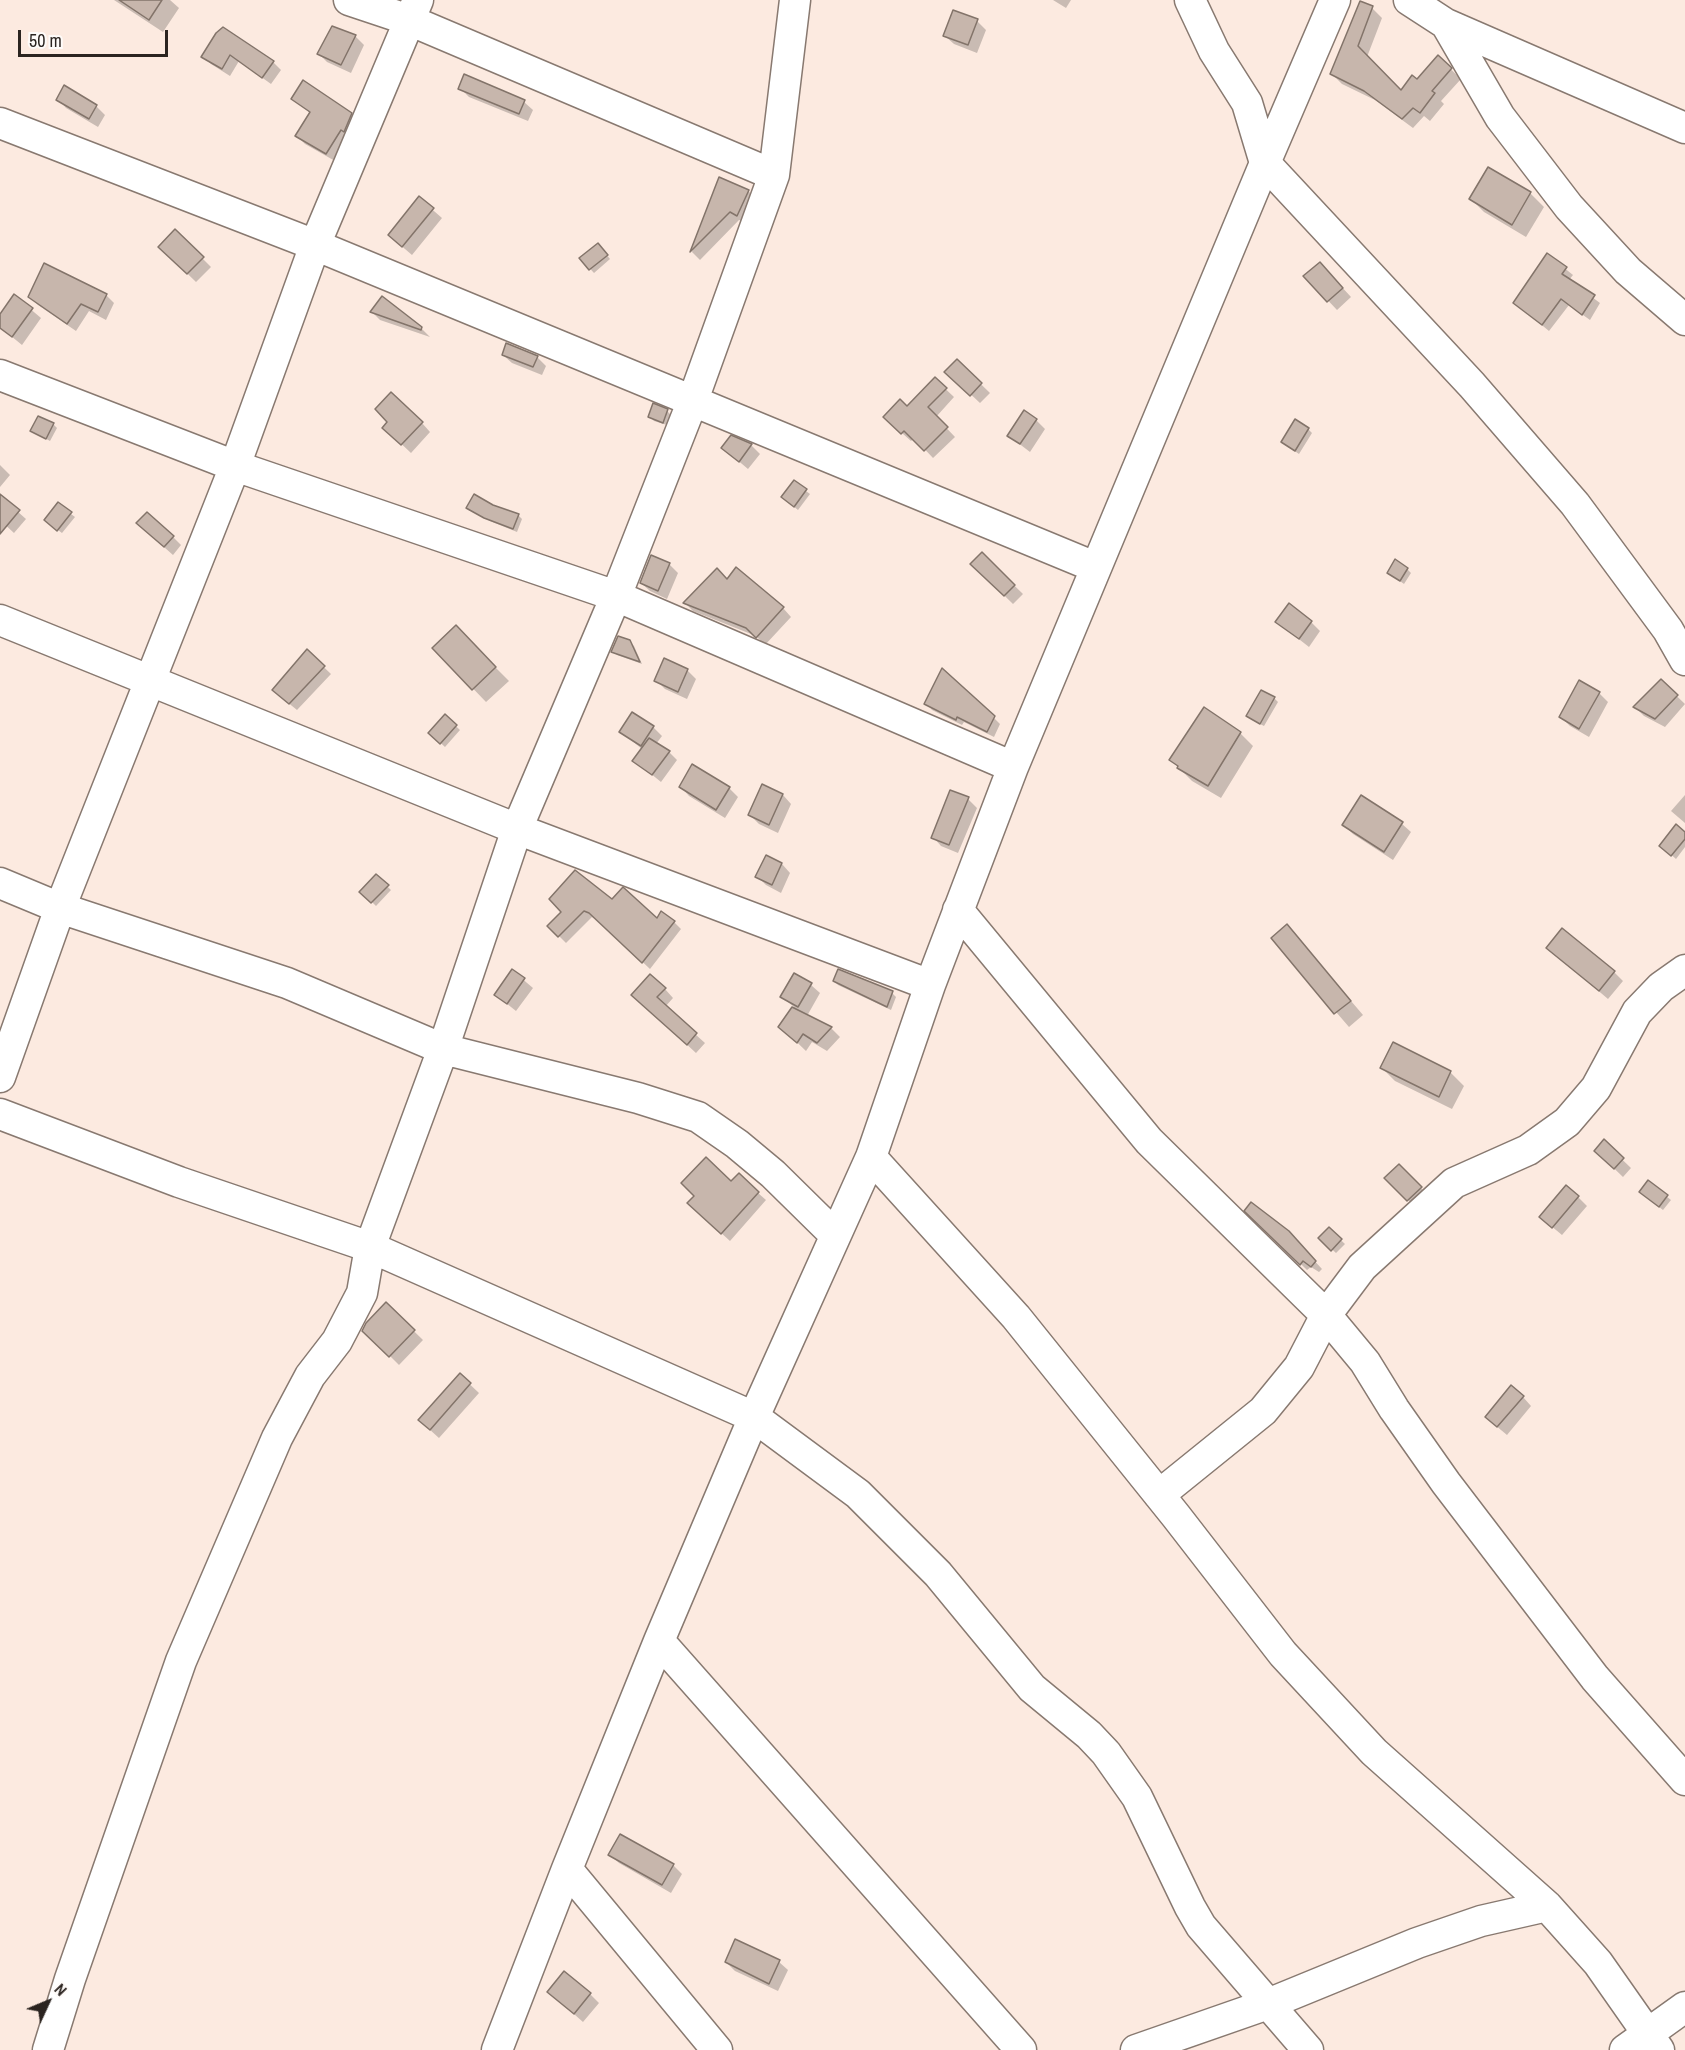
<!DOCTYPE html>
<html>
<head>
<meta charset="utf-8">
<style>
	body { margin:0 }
	#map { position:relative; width:1685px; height:2050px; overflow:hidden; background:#fceae0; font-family:"Archivo Narrow",sans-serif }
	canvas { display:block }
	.north { position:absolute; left:18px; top:1972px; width:60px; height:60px; -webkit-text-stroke:4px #fefbf9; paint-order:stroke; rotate:46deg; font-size:16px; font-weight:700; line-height:24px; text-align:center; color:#2b2420 }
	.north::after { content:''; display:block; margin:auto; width:21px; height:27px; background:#2b2420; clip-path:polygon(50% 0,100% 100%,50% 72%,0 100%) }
	.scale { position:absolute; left:18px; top:30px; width:150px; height:27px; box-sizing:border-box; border:3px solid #2b2420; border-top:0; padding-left:8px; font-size:18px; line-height:21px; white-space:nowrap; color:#2b2420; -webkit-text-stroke:4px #fefbf9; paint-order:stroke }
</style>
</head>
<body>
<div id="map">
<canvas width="1685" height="2050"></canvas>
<div class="north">N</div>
<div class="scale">50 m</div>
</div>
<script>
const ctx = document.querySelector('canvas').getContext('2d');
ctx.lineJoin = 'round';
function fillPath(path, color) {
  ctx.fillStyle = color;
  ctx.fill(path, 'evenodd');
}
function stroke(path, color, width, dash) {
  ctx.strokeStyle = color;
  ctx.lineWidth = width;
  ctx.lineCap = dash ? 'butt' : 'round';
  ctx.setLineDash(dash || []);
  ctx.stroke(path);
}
fillPath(new Path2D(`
	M114 0H170L179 8 163 32Z
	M1053 0H1071L1066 8Z
	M1372 8 1382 18 1367 57 1401 92 1417 81 1438 57 1461 79 1441 101 1444 104 1430 121 1424 116 1413 128 1375 100 1342 84 1332 74Z
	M977 21 986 30 977 53 954 44 945 36Z
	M332 28 356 37 364 45 351 73 327 62 319 54Z
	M217 34 273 62 281 70 271 84 239 61 230 76 211 64 203 56Z
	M460 88 524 102 533 110 528 121 469 97Z
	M58 99 96 106 105 115 98 127 66 108Z
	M293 99 351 114 359 122 335 161 305 144 297 136 310 113Z
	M1488 169 1530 193 1544 207 1526 237 1484 212 1471 199Z
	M719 179 748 191 757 199 746 223 739 220 700 260 692 252Z
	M419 198 442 218 412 255 398 243Z
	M175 231 211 267 196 282 160 247Z
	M602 249 610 259 594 273 581 259Z
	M1548 255 1573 275 1569 280 1600 303 1590 320 1569 305 1549 331 1515 303Z
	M1328 272 1351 297 1337 310 1305 276Z
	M106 295 114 303 106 320 89 311 76 331 38 305 30 297Z
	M15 296 41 318 22 345 0 327V317Z
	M372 312 421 328 430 337 380 320Z
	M503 355 537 357 546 366 542 375 512 363Z
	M957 361 990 393 980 403 947 372Z
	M935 379 954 397 936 417 955 437 933 458 914 438 911 441 894 426Z
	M667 411 671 415 667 425 654 421 650 417Z
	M1036 420 1045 429 1030 452 1009 436Z
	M422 423 430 432 411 453 393 436Z
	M53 424 57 428 50 441 32 431Z
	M1308 429 1312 433 1299 454 1287 446Z
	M731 437 752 446 760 454 748 469 723 448Z
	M0 465 10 475 0 487Z
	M794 482 810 494 798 510 787 501Z
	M0 496 26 519 14 533 0 520Z
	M492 506 518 515 522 519 517 532 490 521 468 508Z
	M71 514 75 517 62 533 50 524Z
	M147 532 173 537 181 545 173 555Z
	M982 554 1023 594 1013 604 972 564Z
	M669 564 678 573 667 599 650 591 641 583Z
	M1407 569 1411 573 1404 584 1393 576Z
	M727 581 783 608 791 617 765 645 756 636 693 611 685 603Z
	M1277 622H1311L1320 631 1309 647Z
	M455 627 509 681 486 702 434 648Z
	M629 642 634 646 642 664 617 655 613 651Z
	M307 651 331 674 297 710 281 697Z
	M687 670 696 679 687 699 665 689 656 680Z
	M1661 681 1685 704 1665 727 1644 716 1635 707Z
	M1599 693 1608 702 1589 737 1570 726 1561 717Z
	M1274 698 1278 702 1264 726 1252 720Z
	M926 703 994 718 1000 724 994 737 964 722 962 725 932 710Z
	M445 716 460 730 445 747 430 733Z
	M653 727 662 736 656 744 669 752 677 760 661 782 634 760 642 749 621 732Z
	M1240 733 1253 746 1221 798 1192 781 1171 760Z
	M763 786 783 795 791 804 778 833 759 824 750 815Z
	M681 787 729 788 738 797 725 818 689 796Z
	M1685 795V823L1671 811Z
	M968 799 977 808 958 853 941 846 933 837Z
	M1402 824 1411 832 1393 860 1353 834 1344 825Z
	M1685 834V847L1676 859 1665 849Z
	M767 857 782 864 790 873 781 893 766 885 757 876Z
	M376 876 391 890 376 906 362 892Z
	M612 902 657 920 674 922 681 929 650 969 598 920 592 917 566 943 549 926 564 912Z
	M1287 926 1363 1015 1349 1027 1273 939Z
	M1548 948 1614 972 1623 981 1608 999Z
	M513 971 533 988 516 1011 496 995Z
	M834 981 892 993 896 997 891 1010 838 985Z
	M811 985 820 993 807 1016 831 1028 840 1037 827 1051 812 1042 806 1051 780 1026 794 1007 782 997Z
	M665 989 673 998 665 1007 705 1043 696 1053 642 1003Z
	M1382 1068 1450 1072 1464 1086 1452 1109 1395 1081Z
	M1604 1142 1631 1168 1623 1177 1596 1151Z
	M1399 1166 1429 1196 1417 1209 1386 1178Z
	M1648 1182 1671 1200 1663 1210 1645 1196Z
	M731 1183 758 1193 766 1200 730 1241 697 1211Z
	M1578 1197 1587 1206 1562 1235 1550 1225Z
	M1246 1210 1288 1232 1322 1269 1319 1272 1311 1267 1307 1270Z
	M1329 1229 1345 1244 1336 1253 1320 1238Z
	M386 1304 423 1340 399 1365 364 1330Z
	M460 1375 479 1393 439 1438 429 1429Z
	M1523 1397 1531 1406 1507 1435 1495 1425Z
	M610 1855 673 1865 682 1874 671 1893 619 1863Z
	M726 1962H779L788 1970 778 1991 735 1971Z
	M549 1992 590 1994 599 2003 583 2022Z`), '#0003');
const building = new Path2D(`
	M119 0H162L149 20Z
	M1360 1 1373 6 1358 46 1401 90 1412 75 1417 79 1438 55 1452 68 1432 91 1435 93 1420 113 1413 108 1402 119 1364 91 1330 74Z
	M953 10 978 19 968 45 943 36Z
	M332 26 356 35 341 65 317 54Z
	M223 27 274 61 262 78 230 55 222 69 201 57 216 33Z
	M464 74 525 100 519 114 458 89Z
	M303 80 352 113 344 132 341 130 326 154 295 136 310 112 291 99Z
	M64 85 97 105 89 119 56 100Z
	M1488 167 1531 192 1512 225 1469 199Z
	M719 177 749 190 737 216 730 212 690 252Z
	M419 196 434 208 402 247 388 235Z
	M175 229 204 257 187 274 158 247Z
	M598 243 608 255 589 270 579 258Z
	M1547 253 1567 267 1562 274 1595 295 1582 315 1561 299 1542 325 1513 303Z
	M1320 262 1343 288 1327 302 1303 276Z
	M44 263 107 294 98 312 81 304 67 324 28 297Z
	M14 294 33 308 12 337 0 328V314Z
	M382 296 422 327 421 330 370 312Z
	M506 343 538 356 533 367 502 355Z
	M957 359 982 383 970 396 944 372Z
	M935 377 947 388 928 407 948 427 924 451 904 431 901 434 883 417 900 399 907 406Z
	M391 392 423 422 401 445 382 428 387 422 375 409Z
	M653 403 668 409 663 423 648 417Z
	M1024 410 1037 419 1020 444 1007 436Z
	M38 416 54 423 46 439 30 431Z
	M1295 419 1309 428 1295 451 1281 442Z
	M731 435 752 444 739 462 721 448Z
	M794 480 807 489 794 507 781 497Z
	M0 494 20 510 0 534Z
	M474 494 493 505 519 514 513 529 484 518 466 508Z
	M58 502 72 512 57 531 44 520Z
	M147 512 174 536 164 547 136 523Z
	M982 552 1015 585 1004 596 970 564Z
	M651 555 670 563 658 591 640 583Z
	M1395 559 1408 568 1400 581 1387 573Z
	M736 567 784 607 756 638 746 628 683 603 717 568 727 579Z
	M1289 603 1312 621 1299 639 1275 622Z
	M456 625 496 667 472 690 432 648Z
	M618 636 630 640 640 662 611 652Z
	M307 649 325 666 289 704 272 690Z
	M664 658 688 669 678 692 654 681Z
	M942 668 995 716 987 732 957 717 956 720 924 704Z
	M1661 679 1678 695 1655 719 1633 707Z
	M1579 680 1600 692 1579 729 1559 717Z
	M1261 690 1275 697 1260 724 1246 716Z
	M1204 707 1241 732 1208 786 1177 768 1178 766 1169 760Z
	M632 712 654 726 641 746 619 732Z
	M445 714 457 725 440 744 428 733Z
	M649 738 670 751 652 775 632 761Z
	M692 764 730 787 716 810 679 787Z
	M762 784 783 794 769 825 748 815Z
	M950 790 969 797 949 845 931 838Z
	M1361 795 1403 822 1384 852 1342 825Z
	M1676 824 1685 832V839L1671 856 1659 846Z
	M766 855 782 863 772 885 755 877Z
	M575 870 612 899 623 887 657 918 661 911 675 921 642 963 589 913 584 911 558 937 547 926 561 912 549 899Z
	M376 874 389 885 371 903 359 892Z
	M1287 924 1351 1001 1334 1014 1271 938Z
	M1562 928 1615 971 1599 991 1546 948Z
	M512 969 525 978 507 1004 494 995Z
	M838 969 893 991 887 1007 833 981Z
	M794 973 812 983 798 1007 780 997Z
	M650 974 666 988 657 997 697 1033 687 1045 631 995Z
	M792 1007 832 1027 817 1043 803 1034 797 1043 778 1027Z
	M1393 1042 1451 1071 1439 1097 1380 1068Z
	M1604 1139 1624 1158 1614 1169 1594 1151Z
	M706 1157 731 1181 739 1173 759 1192 721 1234 687 1203 694 1196 681 1183Z
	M1399 1164 1422 1187 1407 1201 1384 1178Z
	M1648 1180 1668 1195 1659 1207 1639 1192Z
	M1566 1185 1579 1196 1552 1228 1539 1217Z
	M1251 1202 1289 1231 1316 1261 1311 1267 1303 1261 1300 1265 1244 1211Z
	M1329 1227 1342 1239 1331 1251 1318 1238Z
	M386 1302 415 1330 389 1357 362 1331 366 1323Z
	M460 1373 471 1383 430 1430 418 1420Z
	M1511 1385 1524 1396 1497 1427 1485 1417Z
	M620 1834 674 1864 662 1885 608 1855Z
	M735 1939 780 1960 769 1984 725 1962Z
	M564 1971 591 1993 574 2014 547 1992Z`);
fillPath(building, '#c7b6ac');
stroke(building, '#83746a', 1.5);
const minor = new Path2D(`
	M349 0 409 20 774 175
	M1190 0 1214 51 1247 103 1265 163 1472 385 1575 504 1668 630 1685 660
	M1409 0 1446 24 1685 128
	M1446 24 1500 117 1569 207 1628 271 1685 320
	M0 123 315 245 1095 567
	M0 375 235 466 616 596 1013 767
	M0 620 517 829 930 985
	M0 883 60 908 287 983 443 1049 638 1098 698 1117 737 1144 773 1174 835 1235
	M958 910 1149 1141 1326 1315 1365 1362 1394 1409 1446 1483 1595 1678 1685 1780
	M0 1077 60 908 235 466 315 245 418 0
	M0 1114 179 1182 370 1247 754 1417 858 1494 938 1574 1032 1688 1089 1735 1106 1753 1137 1797 1190 1907 1201 1926 1308 2050
	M871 1157 1016 1317 1176 1516 1283 1654 1374 1752 1547 1906 1598 1963 1659 2050
	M1159 1495 1263 1411 1299 1367 1326 1315 1362 1267 1454 1183 1528 1150 1567 1122 1596 1088 1637 1012 1661 987 1685 970
	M659 1641 1021 2050
	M567 1869 717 2050
	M48 2050 70 1979 181 1661 277 1438 310 1376 337 1341 362 1293 370 1247 443 1049 517 829 616 596 693 400 774 175 795 0
	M497 2050 567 1869 659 1641 754 1417 871 1157 930 985 1013 767 1265 163 1335 0
	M1136 2050 1268 2004 1417 1943 1481 1921 1547 1906
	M1625 2050 1685 2007`);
stroke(minor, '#887970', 33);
stroke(minor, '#fff', 30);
</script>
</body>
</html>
